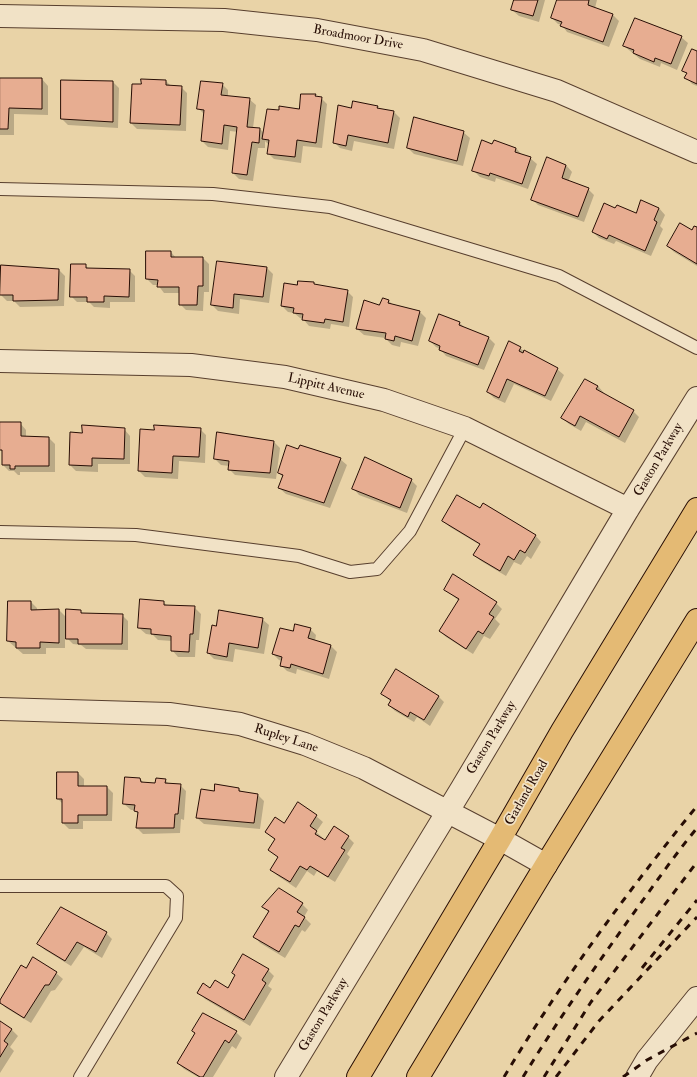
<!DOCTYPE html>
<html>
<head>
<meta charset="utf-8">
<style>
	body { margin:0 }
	canvas { display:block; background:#e9d3a7 }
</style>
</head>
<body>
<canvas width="697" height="1077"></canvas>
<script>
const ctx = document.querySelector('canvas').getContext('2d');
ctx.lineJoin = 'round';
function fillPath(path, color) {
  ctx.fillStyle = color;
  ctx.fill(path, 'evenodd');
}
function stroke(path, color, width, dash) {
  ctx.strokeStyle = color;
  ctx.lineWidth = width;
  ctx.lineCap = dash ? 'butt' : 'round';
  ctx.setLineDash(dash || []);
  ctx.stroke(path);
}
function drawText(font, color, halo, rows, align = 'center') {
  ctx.font = font + ' "IM FELL Double Pica",serif';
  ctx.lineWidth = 3.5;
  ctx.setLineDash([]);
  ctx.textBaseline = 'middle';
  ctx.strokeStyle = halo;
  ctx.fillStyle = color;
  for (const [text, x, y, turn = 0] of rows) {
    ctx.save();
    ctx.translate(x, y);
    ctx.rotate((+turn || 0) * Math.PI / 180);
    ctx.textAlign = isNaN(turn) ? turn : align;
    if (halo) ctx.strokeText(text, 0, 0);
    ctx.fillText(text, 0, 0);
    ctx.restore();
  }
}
fillPath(new Path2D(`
	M515 0H545L539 22 519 16 512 10Z
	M558 0H597L595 8 613 15 619 21 609 47 567 32 562 25 558 24 552 18Z
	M681 37 688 43 677 70 661 63 660 67 640 59 624 46Z
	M697 53V86L692 84 686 77 687 74 683 71Z
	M0 79H42L48 86V115L14 114V135H0Z
	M166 81 171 86 181 87 187 93 186 131 137 129 131 123 142 85Z
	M113 82 119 88 118 128 68 125 62 119Z
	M222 84 228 90V97L249 99 256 105 253 128 260 129 264 133 279 112 300 110 315 95 318 98H321L327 104 322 148 303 146 301 163 274 159 268 153 269 145 265 141V148H258L253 181 239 179 233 173 238 132 230 131 228 150 208 147 202 141 205 115 198 108Z
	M377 107 380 109 394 112 400 118 394 149 354 141 352 151 340 148 334 142 352 109Z
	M463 132 470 138 463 166 414 154 408 148Z
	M516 148 522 155 530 158 537 164 528 189 496 178 495 182 480 177 474 171Z
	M547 159 566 165 572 172 568 182 588 189 594 195 584 222 538 205 532 199Z
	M659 208 665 215 660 226 663 229 651 256 616 241 614 244 599 238 593 232 616 209 636 214Z
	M697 229V266L674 252 668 246Z
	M171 252 176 258H203L209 264V292H204L203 311 186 310 180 304V293H164L158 285H153L147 279Z
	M85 265 89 269 129 270 135 276V302H110V308L94 307 89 302H77L71 296Z
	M267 268 273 274 269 303 240 299 239 314 218 311 212 305Z
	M59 270 65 276 64 306 20 307 14 301H7L1 295Z
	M314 283 316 286 347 291 353 297 349 327 331 324 330 329 309 326 303 319 300 318 294 313 288 312 282 306Z
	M388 300 393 305 420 312 426 318 418 346 401 342 400 347 392 345 385 338 364 335 357 329Z
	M459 322 466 329 489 338 495 344 484 370 446 356 440 349 436 347 430 341Z
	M520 348 524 351 557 369 564 375 551 401 514 384 505 403 494 398 488 392Z
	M598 386 604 393 603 394 633 411 639 417 625 443 586 422 581 431 569 424 562 418Z
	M0 423H20L26 430V437L49 438 55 444V472H20V475H18L14 471H9L3 465V453L0 449Z
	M124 429 130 436V464H98V472L76 471 70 465 83 434Z
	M200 429 206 435 205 463 179 461 178 479 145 477 139 471 155 431Z
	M274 442 280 448 276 479 235 475 229 469V466L221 465 215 459Z
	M299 450 340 459 347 465 330 508 286 494 279 488 283 477 279 473Z
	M411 480 417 486 407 513 359 495 353 488Z
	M481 509 535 535 541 542 531 559 527 556 521 565 514 562 506 576 481 561 474 555 480 545 450 527 443 521Z
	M445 589 496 603 502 609 495 619 500 624 490 639 484 636 473 654 446 637 440 631 459 601Z
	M31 602 37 608V611L59 610 67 618 80 611 84 614 122 615 128 621V650L86 649 81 645 73 644 65 636V648H46V654H23L8 641Z
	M163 602 168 606 194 607 201 614 199 640H196L195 657H178L172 650V641L158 640 153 635 146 634 139 628Z
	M262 619 269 625 264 654 235 649 233 662 214 659 208 653 217 627Z
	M310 629 316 635 315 641 331 646 337 652 329 679 297 669 296 674 287 671 281 665 282 661 279 660 273 654 293 633Z
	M383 694 438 696 444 702 430 726 417 717 414 722 395 711 389 705 391 702Z
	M58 773H78L84 779V787H107L113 793 112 821H83V829H69L63 823V804L58 799Z
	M140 779 144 783 156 784 165 780 170 785H180L186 791 184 820 181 819 180 833 143 834 137 828 138 814 135 810H131L124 804Z
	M239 789 243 793 258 795 264 801 260 829 204 824 197 818 215 792Z
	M316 816 323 822 316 832 323 838 322 839 325 841 348 837 354 843 347 854 350 857 335 882 317 871 314 876 307 871 296 888 278 876 271 870 279 858 269 850 275 840 266 832 285 825Z
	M302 904 308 910 304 917 311 924 305 932 302 930 285 958 260 943 254 936 269 913 264 907Z
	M106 933 112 939 102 958 84 947 71 966 45 950 39 944Z
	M27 969 56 973 63 979 55 990 51 991 31 1023 6 1008 0 1002Z
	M268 970 274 976 268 986 272 989 250 1026 205 999 199 992 211 989H228Z
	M0 1022 12 1030 18 1036 10 1047 14 1051 0 1073Z
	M236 1032 242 1038 236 1049 232 1046 213 1077H198L184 1069 178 1063Z`), '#0003');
const building = new Path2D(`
	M514 0H538L533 16 511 10Z
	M557 0H589L588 5 613 14 603 42 560 26 562 22 551 18Z
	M635 18 682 36 671 64 655 58 654 62 633 53 634 50 623 46Z
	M692 49 697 51V84L684 78 687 73 682 71Z
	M0 78H42V109L9 108 8 129H0Z
	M141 79 166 80V85L182 86 180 125 130 123 132 84H141Z
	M61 80 113 81V122L61 119Z
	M201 81 223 83 221 95 250 98 247 127 260 128 259 143 252 142 247 175 232 173 237 127 224 125 222 144 201 141 204 110 197 109Z
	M301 94H316L315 96 322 97 316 143 297 140 295 157 267 154 269 140 262 139 267 109 279 110V106L299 109Z
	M353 101 378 106 377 108 394 111 388 143 348 135 346 146 333 143 338 105 351 108Z
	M414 117 464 131 457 161 407 148Z
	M482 140 492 144 494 140 516 148 515 152 531 157 522 184 490 173 489 176 472 171Z
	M547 157 566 165 562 178 589 188 578 217 531 200Z
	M641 200 659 208 654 220 657 222 645 251 609 235 607 239 592 232 604 203 615 208 617 205 636 213Z
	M680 223 692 230 694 226 697 227V264L667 246Z
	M146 251H171V257H203V286H198L197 305H179V287H157L158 280 146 279Z
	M217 261 267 267 263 297 234 294 233 308 211 305Z
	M71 264H86V268L130 269 129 297 104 296V302H87V297H70Z
	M1 265 59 269 58 300 13 301V295H0Z
	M298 281 314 282V284L348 290 343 322 325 319 324 323 302 320 303 314 293 313 294 308 281 306 284 283 297 285Z
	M383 298 389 300 388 303 420 311 412 341 395 336 394 341 385 339 386 333 356 329 364 300 379 305Z
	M439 314 460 322 459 325 489 337 478 365 439 350 440 346 429 341Z
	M509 341 521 347 519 351 523 353 524 350 558 368 545 396 507 379 499 398 487 392Z
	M585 379 598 386 596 389 634 410 619 437 580 416 575 426 561 418Z
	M0 422H21V436L49 437V466H15V469H10V465H2V450H0Z
	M82 425 125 428 124 459 92 458V466L69 465 70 432 82 433Z
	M154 425 201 428 199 457 173 456 172 473 138 471 140 429 154 430Z
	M217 432 274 441 270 473 228 470 229 461 214 459Z
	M287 445 298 449 300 445 341 458 324 503 278 488 283 475 278 473Z
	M365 457 412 479 400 508 352 489Z
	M457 495 480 508 483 503 536 535 525 553 520 550 514 560 508 556 500 571 473 555 480 544 442 521Z
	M453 574 497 602 489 614 494 617 483 634 478 631 466 649 439 631 459 599 444 590Z
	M140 599 164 601V605L195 606 193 634H190L189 652 171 651V636L151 634V629L138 628Z
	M8 601H31V610L59 609V643L40 642V648H16V642L7 641Z
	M66 609 81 610V613L123 614 122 644H78V639H66Z
	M219 610 263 618 258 648 229 643 227 657 207 653 212 625 216 626Z
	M295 624 311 628 308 638 331 645 323 674 291 664 290 668 280 666 282 657 272 654 280 628 293 631Z
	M396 669 439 696 424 720 410 712 408 717 388 705 391 700 381 694Z
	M57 772H78V786H107V815H78V823H62V799H57Z
	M125 777 140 778 141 782 155 783 156 778 166 779 165 783 181 784 178 814H175L174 828H136L138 812 134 811 135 805 123 804Z
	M215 784 239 788V791L258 794 254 823 196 818 201 789 214 791Z
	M298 802 317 815 310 826 317 831 315 834 325 840 334 826 349 836 341 848 345 850 328 877 310 866 307 870 300 866 290 882 270 870 278 857 268 850 275 839 265 832 275 817 284 823Z
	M279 888 303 903 297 912 305 917 299 927 295 925 279 952 253 937 269 911 262 907Z
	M61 907 107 932 96 952 77 942 65 961 37 944Z
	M243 954 269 969 262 980 266 983 244 1020 197 993 203 983 210 988 215 980 228 988 235 975 232 973Z
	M33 957 57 972 49 985H45L24 1018 0 1003V1000L21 965 26 968Z
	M203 1013 237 1031 229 1043 225 1040 203 1077H200L177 1063 195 1033 192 1031Z
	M0 1021 12 1029 4 1041 8 1044 0 1057Z`);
fillPath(building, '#e7ad91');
stroke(building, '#280e05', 1);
const lane = new Path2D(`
	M0 189 213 194 330 207 559 276 697 348
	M0 532 136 535 299 556 350 572 377 569 410 531 465 428
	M0 886H166L177 896 176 918 80 1077`);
const street = new Path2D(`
	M0 16 224 20 317 30 423 50 557 91 697 152
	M0 361 191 365 285 377 384 400 465 428 628 509
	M0 709 169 714 240 724 305 744 364 768 500 839 546 865
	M286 1077 462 788 628 509 697 398
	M637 1077 647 1060 697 998`);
const primary = new Path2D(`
	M358 1077 500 839 562 731 697 509
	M418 1077 546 865 697 620`);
stroke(lane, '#583f2e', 14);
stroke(street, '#583f2e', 24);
stroke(primary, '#280e05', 24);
stroke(lane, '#f1e2c6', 12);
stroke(street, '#f1e2c6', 22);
stroke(primary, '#e4ba74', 22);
stroke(new Path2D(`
	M642 968 697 900
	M504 1077C561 982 627 892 697 806
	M523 1077C556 1023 593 970 630 918 652 888 673 857 697 828
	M544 1077 591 1002 697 862
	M556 1077 599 1021 697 917
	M623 1077 647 1060 697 1033`), '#280e05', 3, [7, 7]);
drawText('13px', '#280e05', '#f1e2c6', [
	["Broadmoor Drive",358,38,10],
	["Lippitt Avenue",326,387,13],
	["Gaston Parkway",659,460,-59],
	["Gaston Parkway",492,738,-59],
	["Rupley Lane",286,739,18],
	["Garland Road",527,793,-60],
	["Gaston Parkway",324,1015,-59]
]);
</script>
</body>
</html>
